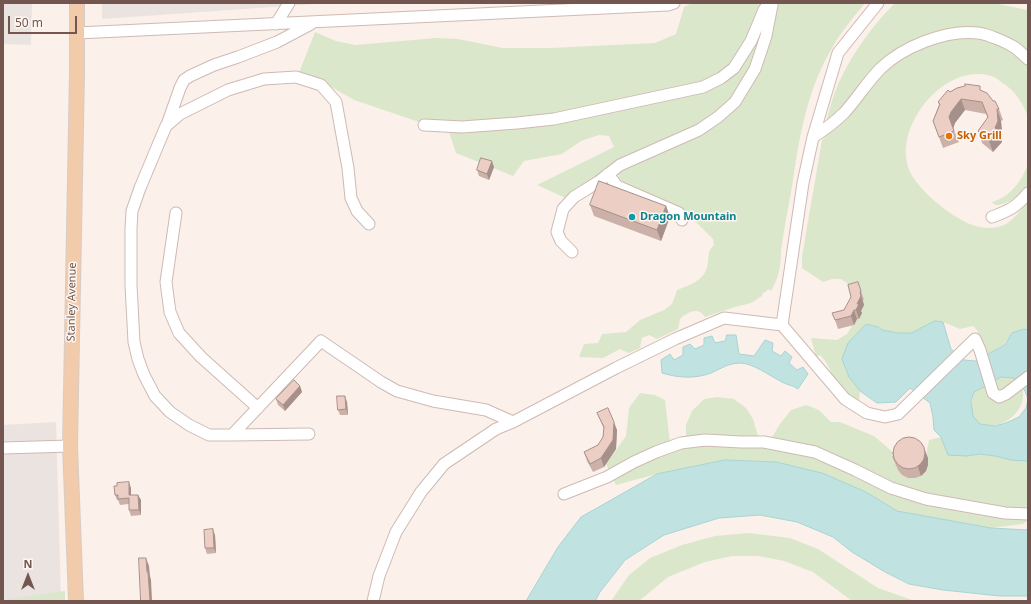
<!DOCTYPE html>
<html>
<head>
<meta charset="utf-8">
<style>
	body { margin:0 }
	#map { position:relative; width:1031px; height:604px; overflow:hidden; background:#fbf1ea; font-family:"Noto Sans",sans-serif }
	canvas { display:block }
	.frame { position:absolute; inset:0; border:4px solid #735650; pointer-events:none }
	.north { position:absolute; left:8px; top:556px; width:40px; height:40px; -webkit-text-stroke:3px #fdf6f0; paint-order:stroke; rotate:0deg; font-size:11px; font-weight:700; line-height:16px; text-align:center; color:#735650 }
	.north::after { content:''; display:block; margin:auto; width:14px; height:18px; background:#735650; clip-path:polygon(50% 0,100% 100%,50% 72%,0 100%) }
	.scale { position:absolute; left:8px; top:16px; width:69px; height:18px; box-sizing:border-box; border:2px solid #735650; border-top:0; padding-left:5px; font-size:12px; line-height:14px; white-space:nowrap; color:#735650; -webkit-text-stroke:3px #fdf6f0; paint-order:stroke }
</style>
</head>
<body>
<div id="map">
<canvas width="1031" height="604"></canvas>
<div class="frame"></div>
<div class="north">N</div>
<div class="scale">50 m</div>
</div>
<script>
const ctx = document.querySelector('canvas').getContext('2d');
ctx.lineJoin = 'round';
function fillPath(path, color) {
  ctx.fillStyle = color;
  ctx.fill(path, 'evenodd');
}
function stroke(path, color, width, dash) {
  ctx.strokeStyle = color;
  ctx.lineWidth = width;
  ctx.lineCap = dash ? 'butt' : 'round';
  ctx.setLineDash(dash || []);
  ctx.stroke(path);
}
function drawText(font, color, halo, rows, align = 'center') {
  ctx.font = font + ' "Noto Sans",sans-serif';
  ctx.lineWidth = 3;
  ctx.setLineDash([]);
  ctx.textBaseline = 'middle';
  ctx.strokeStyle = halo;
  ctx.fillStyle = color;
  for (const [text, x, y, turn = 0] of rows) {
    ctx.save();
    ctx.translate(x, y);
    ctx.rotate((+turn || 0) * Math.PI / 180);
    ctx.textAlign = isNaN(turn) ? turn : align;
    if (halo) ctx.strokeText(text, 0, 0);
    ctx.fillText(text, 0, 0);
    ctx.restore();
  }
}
fillPath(new Path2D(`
	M3 3H32L31 45 3 44Z
	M102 3H330L102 19Z
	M56 422 61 601H3V425Z`), '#eae3e0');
fillPath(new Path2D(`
	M692 3H768L767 12 754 62 733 98 707 121 568 199 537 185 614 147 609 136 599 135 581 141 562 154 524 161 513 176 456 153 449 132 354 100 321 81 299 73 315 32 336 41 355 45 436 38 458 39 503 48H550L655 43 676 34 684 7Z
	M776 3H865C853 18 840 33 831 50 806 92 799 140 792 187 788 208 784 229 781 251 781 266 779 277 771 291L769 289 762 294V296L751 303 735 307 705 317C698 306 687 312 680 319L679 325 678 329 657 339 649 335 642 338 640 348 629 353 620 349 603 358 579 357 584 344 598 343 602 334 626 332 640 320 664 310 672 304 677 290C692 284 706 280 708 262 709 253 708 251 714 245L713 239 687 213 628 186C622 181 616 178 620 169L734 106Z
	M895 3H996L1003 5 1028 10V52L1019 45 940 31 917 38 899 48 881 62 836 114 826 122C830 107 834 92 841 78 854 51 874 24 895 3Z
	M968 36C984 39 1003 43 1016 54 1020 58 1024 62 1028 66V117C1023 103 1015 90 1001 82 998 79 995 77 991 76 942 61 886 135 913 177 923 193 944 210 960 219 973 227 990 231 1004 225 1013 221 1021 209 1028 202V330L1024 329 1012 333 1004 345 986 355 977 330 973 326 960 329 943 322 935 321 911 333H899L881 330 878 327 866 324 849 343V376L860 391 859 402C850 396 841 389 835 380 830 371 828 363 820 355L816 357 811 338 837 340 847 334 857 318 859 319 862 313 861 312C865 303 864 300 861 291L851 286 841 279H832L823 282 802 268V256L822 140 850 112 873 84 887 69 905 54 923 45Z
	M1028 164V188C1024 194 1005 205 997 205 994 205 994 204 992 202 1010 197 1022 181 1028 164Z
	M1001 377 1014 378 1017 381 999 393 994 381Z
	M986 386 989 395 994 401H1003L1010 397 1022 387C1031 416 986 440 973 416 970 410 972 398 974 392Z
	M640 393 655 395 665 400 670 443 686 437V425L692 411 704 399 717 397 734 399 746 408 753 419 758 436 772 437 780 424 791 410 806 405 819 410 831 422H840L874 436 921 476 926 471 928 465 927 450 929 440 941 437 967 456 980 454 995 456 1011 460 1028 461V520L1023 524 991 528 897 511 866 492 822 473 776 462 725 460 657 474 616 485 606 464 626 436 629 408Z
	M749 533 790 538 818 549 878 588 912 600 922 601H852L813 572 784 561 758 556H732L705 562 668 577 639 601H611L629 575 650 558 682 545 715 536Z
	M65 591V601H3V600Z`), '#dbe7ca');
const water = new Path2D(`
	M935 321 943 322 951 349 964 360 975 361 1005 345 1012 333 1024 329 1028 330V399L1025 391 1014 378 1001 377 986 386 974 392 971 401 973 416 980 424 995 426 1006 423 1019 417 1026 408 1028 399V461L1011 460 995 456 980 454 967 456 948 455 941 437 934 430 933 417 930 403 910 388 896 402 877 403 860 391 849 377 842 359 848 343 866 324 878 327 882 330 898 333H911Z
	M727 335H736L739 354 754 356 765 340 773 343 772 351 781 356 785 351 792 357 789 363 797 370 803 367 808 374 798 389C793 385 787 385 782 382 770 376 753 363 740 363 729 363 720 369 711 373 695 379 678 378 662 373L661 360 670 354 674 360 683 355V347L690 344 695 349 704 345V338L712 336 715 343 725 341Z
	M725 460 776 462 822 473 866 492 897 511 991 528 1028 530V596H1000L943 590 909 584 885 572 852 552 833 537 797 522 760 515 719 518 664 535 625 560 600 592 595 601H526L558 547 581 517 657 474Z`);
fillPath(water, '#c0e3e2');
stroke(water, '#a7d3d3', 1);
const minor = new Path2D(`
	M878 3 838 53 813 137 803 183 782 325 845 399 867 413 885 417 898 414 975 339 980 350 993 393 999 397 1006 394 1028 377
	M276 24 289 3
	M77 33 668 5 674 3
	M167 125 180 88 184 80 190 76 214 65 238 57 277 42 311 24
	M424 125 462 127 517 123 554 119 703 87 721 78 734 68 751 41 764 10 769 3
	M813 137C824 130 835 122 844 113 857 99 867 82 881 68 903 47 946 29 978 33 987 34 1006 42 1014 47 1019 50 1024 56 1028 59
	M608 174 617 186 679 213 682 220
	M176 213 166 282 170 312 179 333 201 357 258 408
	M992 217C1008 211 1017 207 1028 193
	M369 224 357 211 351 198 348 168 336 102 321 85 296 77 264 79 228 90 180 114 166 126 140 188 132 211 131 229V285L134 342 138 359 144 375 155 396 170 412 189 425 209 435H232L321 341 381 382 397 391 433 401 486 410 513 422
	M572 252 561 241 557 232 563 209 574 197 598 182 620 165 699 130 718 117 735 102 755 69 766 36 772 5
	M232 435 309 434
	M3 448 70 446
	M564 494 607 477 634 462 656 452 681 443 705 440 741 442H764L815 452 855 470 891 488 926 499 1005 513 1028 514
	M373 601 379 576 396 532 421 492 444 464 496 429 513 422 616 368 675 339 724 318 782 325`);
const major = new Path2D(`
	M76 601 70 446 77 72V3`);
stroke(minor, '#cebab4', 13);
stroke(major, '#d5ccca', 16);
stroke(minor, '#fff', 11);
stroke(major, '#f2cbaa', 14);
fillPath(new Path2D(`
	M981 90 999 109 1003 120 1001 121 1002 132 1000 137 1002 142 993 152 982 143 978 131 988 118 986 114 965 110 955 123 953 128 959 142 943 148 933 121 939 105 938 102 950 92Z
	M494 167 489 180 479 176 477 170Z
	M590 205 666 206 670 217 661 241 594 216Z
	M861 290 864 300H863L864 305 861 311 862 313 859 319H857L854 325 838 329 835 320Z
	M300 386 302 392 285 411 278 405 276 399Z
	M347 402 348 415H340L338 410Z
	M597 413 617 430 616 449 604 467 593 472 587 461 584 452 598 445 603 437 604 429Z
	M892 456 928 458V465L926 471 921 476 915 478H908L902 475 898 470Z
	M131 488V495H138L141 500V515L131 516 129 510V504L120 505 118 500H117L115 495Z
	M215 535 216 553 207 554 205 548Z`), '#ccb1a9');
fillPath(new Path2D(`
	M961 99 965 110 955 123 953 129 949 117 951 112Z
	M997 109 1001 121 1002 132 1000 137 1002 142 993 152 989 141 995 128Z
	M492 161 494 167 489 180 487 174Z
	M666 206 670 217 661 241 657 230Z
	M860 292 864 305 861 311 862 313 859 319 856 310Z
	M854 310 857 319 854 325 851 316Z
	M300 386 302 392 285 411 283 405Z
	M345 396 347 402 348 415 346 409Z
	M614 422 617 430 616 449 604 467 601 458Z
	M925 450 928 458V465L926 471 921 476 918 467Z
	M129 482 131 488V501L129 495Z
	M138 495 141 500V515L139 510Z
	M213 529 215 535 216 553 214 548Z
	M146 558 149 566 150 576 151 580 152 601H150Z`), '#a6908a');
const building = new Path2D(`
	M965 84 980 86V90L987 93 993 101H995L999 109H997L998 121 995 128 998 130 989 141 978 131 988 117 982 102 961 99 951 112 949 117 954 131 939 137 933 121 940 104 938 102 948 90 950 92 957 88 965 86Z
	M481 158 492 161 487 174 477 170Z
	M599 181 666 206 657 230 590 205Z
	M858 282 861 291 860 292 861 296 857 304H859L856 310H854L851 316 835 320 832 313 844 310 851 297 848 285Z
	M294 380 300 386 283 405 276 399Z
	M337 396H345L346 409 338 410Z
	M608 408 614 422 613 440 601 458 590 464 584 452 598 445 603 437 604 427 597 413Z
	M893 453a16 16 0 1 1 32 0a16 16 0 1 1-32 0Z
	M129 482V495H138L139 510H129V498L118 499V495H115L114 486H117V483Z
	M213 529 214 548H205L204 530Z
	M139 558H146L147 572H148L150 601H141Z`);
fillPath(building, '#edcec5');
stroke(building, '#a6908a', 1);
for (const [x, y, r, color] of [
	[949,136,4,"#e8710a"],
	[632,217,4,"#0f9aa8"]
]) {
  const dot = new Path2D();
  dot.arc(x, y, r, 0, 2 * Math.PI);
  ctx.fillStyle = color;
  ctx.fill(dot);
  stroke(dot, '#fdf6f0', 1.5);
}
drawText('bold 11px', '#c56008', '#fdf6f0', [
	["Sky Grill",957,136]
], 'left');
drawText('bold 11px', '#0d838f', '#fdf6f0', [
	["Dragon Mountain",640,217]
], 'left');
drawText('11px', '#735650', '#fdf6f0', [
	["Stanley Avenue",72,302,-89]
]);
</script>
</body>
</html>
